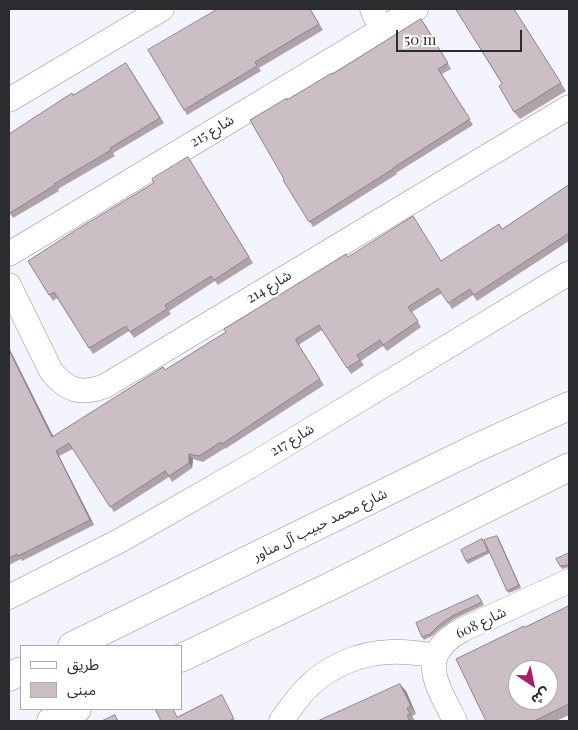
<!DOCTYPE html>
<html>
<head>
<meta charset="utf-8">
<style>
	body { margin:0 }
	#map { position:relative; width:578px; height:730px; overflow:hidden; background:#f3f4fe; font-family:"Playfair Display","Noto Sans Arabic",serif }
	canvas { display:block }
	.frame { position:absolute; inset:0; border:10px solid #2b2c30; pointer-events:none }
	.legend { position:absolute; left:20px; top:645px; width:162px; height:65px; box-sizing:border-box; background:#fff; border:1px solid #aaabac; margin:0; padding:6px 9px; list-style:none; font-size:15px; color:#2b2c30 }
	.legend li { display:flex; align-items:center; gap:10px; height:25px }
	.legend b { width:25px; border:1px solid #aaabac }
	.north { position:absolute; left:508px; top:660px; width:50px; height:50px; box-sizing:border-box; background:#fff; border:1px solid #aaabac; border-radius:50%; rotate:146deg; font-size:14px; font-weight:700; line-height:20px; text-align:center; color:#2b2c30 }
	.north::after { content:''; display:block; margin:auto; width:18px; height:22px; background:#a4206d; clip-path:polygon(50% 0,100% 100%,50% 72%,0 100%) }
	.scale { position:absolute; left:396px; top:30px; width:126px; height:22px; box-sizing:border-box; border:2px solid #2b2c30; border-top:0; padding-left:6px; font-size:15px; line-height:18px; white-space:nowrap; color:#2b2c30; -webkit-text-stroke:4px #fff; paint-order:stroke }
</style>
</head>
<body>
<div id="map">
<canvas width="578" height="730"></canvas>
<div class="frame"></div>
<ul class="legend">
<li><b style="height:6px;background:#fff"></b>طريق</li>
<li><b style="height:14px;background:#cbbec5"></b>مبنى</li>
</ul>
<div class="north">ش</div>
<div class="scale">50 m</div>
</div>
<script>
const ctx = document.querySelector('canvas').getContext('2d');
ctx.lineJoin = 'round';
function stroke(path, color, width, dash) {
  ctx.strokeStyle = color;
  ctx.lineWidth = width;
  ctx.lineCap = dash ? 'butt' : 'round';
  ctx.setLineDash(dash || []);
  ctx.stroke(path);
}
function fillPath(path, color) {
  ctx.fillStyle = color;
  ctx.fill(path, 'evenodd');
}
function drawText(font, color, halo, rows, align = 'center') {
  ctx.font = font + ' "Playfair Display","Noto Sans Arabic",serif';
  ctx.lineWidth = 5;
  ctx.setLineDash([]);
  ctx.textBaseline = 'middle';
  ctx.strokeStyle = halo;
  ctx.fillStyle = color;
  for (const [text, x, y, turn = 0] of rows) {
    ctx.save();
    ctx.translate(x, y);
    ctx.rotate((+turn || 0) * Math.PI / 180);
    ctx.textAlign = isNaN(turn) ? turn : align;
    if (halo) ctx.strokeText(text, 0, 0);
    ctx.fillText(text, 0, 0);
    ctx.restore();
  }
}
const minor = new Path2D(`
	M372 9 381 30
	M9 100 162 9
	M9 254 416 9
	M9 285 51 371C67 391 81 395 105 386L569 107
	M9 597 119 541 165 515 257 462 569 273
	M281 721C289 710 297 698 307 688 328 666 360 653 390 652 405 651 421 654 436 655
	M455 721C437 684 415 656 462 630L569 581`);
const major = new Path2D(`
	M72 646 478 447 569 406
	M181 658 329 587 569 467
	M9 677 21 671
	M51 721 77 709`);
stroke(minor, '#90929d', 25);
stroke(major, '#90929d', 29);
stroke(minor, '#fff', 24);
stroke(major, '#fff', 28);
fillPath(new Path2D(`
	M218 9H310L323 30 259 68 261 71 187 115 184 110Z
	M456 9H514L566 91 520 119 514 112 502 84Z
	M425 24 451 69 442 74 473 125 396 173 397 174 313 227 284 179 287 100 332 74Z
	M130 69 164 123 113 153 115 156 58 189 59 191 13 218 9 212 73 95Z
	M188 157 253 263 218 285 215 281 169 311 171 314 134 338 129 331 93 354 57 298 53 301 28 261 154 183Z
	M569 185V241L477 301 473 295 452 309 442 293 412 312 421 327 387 351 383 346 361 361 364 365 351 374 322 330 300 344 299 346 324 385 225 449V448L203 462 193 459 192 468 172 482 169 477 114 512 73 449 59 456 94 525 22 561 21 559 9 565V348L53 436 165 370 348 257 442 261 502 229Z
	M497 536 521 588 509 593 507 591Z
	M482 539 490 553 468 564 466 561Z
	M569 553V567L562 569 560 566Z
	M478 595 484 605 454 619 440 629 432 636 424 640 422 637Z
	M569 606V715L556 721H486L525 627Z
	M406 691 416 714 412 716 415 721H318Z`), '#afa3a9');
fillPath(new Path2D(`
	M9 348 56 442 52 437 9 350Z
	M56 451 59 456 94 525 90 520Z
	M189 454 193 459 192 468 189 463Z
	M497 536 499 539 521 588 519 585Z
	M400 684 406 691 416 714 411 706Z
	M407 708 412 716 415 721 410 714Z`), '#8e858a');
const building = new Path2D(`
	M218 9H310L319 24 255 62 257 66 184 110 148 50Z
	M456 9H514L561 83 514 112 499 86 502 84Z
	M421 19 448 63 438 69 470 119 393 168V169L309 222 283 180 284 179 250 120 287 98V100L332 73V74Z
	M126 63 160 118 110 148 111 150 54 184 55 185 10 213 9 212V134L72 93 73 95Z
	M188 157 249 257 214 280 211 276 165 305 167 309 130 332 126 326 89 348 54 292 49 295 28 261 76 230 154 183 152 179Z
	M569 185V233L474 295 470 289 448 303 438 288 408 307 418 321 383 345 380 340 357 355 360 360 347 368 319 325 296 339V341L320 379 222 444 221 442 199 456 189 454V463L169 476 165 471 110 507 69 443 56 451 90 520 18 556 17 554 9 558V350L52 437 163 367 165 370 226 332 224 329 346 254 348 257 413 216 441 261 499 224 502 229Z
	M497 536 519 585 507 591 484 540Z
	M482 539 488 551 466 561 461 550Z
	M569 553V565H568L560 566 556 559Z
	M478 595 482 602 452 616 438 626 430 634 422 637 416 623Z
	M569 606V704L534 721H486L456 659 524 626 525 627ZM518 670H548V700H518Z
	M400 684 411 706 407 708 410 714 407 716 410 721H318Z
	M222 695 234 719 228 721H161L155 709H173L177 717Z
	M115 715 118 721H102Z`);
fillPath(building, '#cbbec5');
stroke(building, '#8e858a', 1);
drawText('14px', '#2b2c30', '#fff', [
	["شارع 215",212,131,-31],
	["شارع 214",269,287,-31],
	["شارع 217",292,440,-31],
	["شارع محمد حبيب آل مناور",320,525,-26],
	["شارع 608",481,623,-26]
]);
</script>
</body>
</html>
